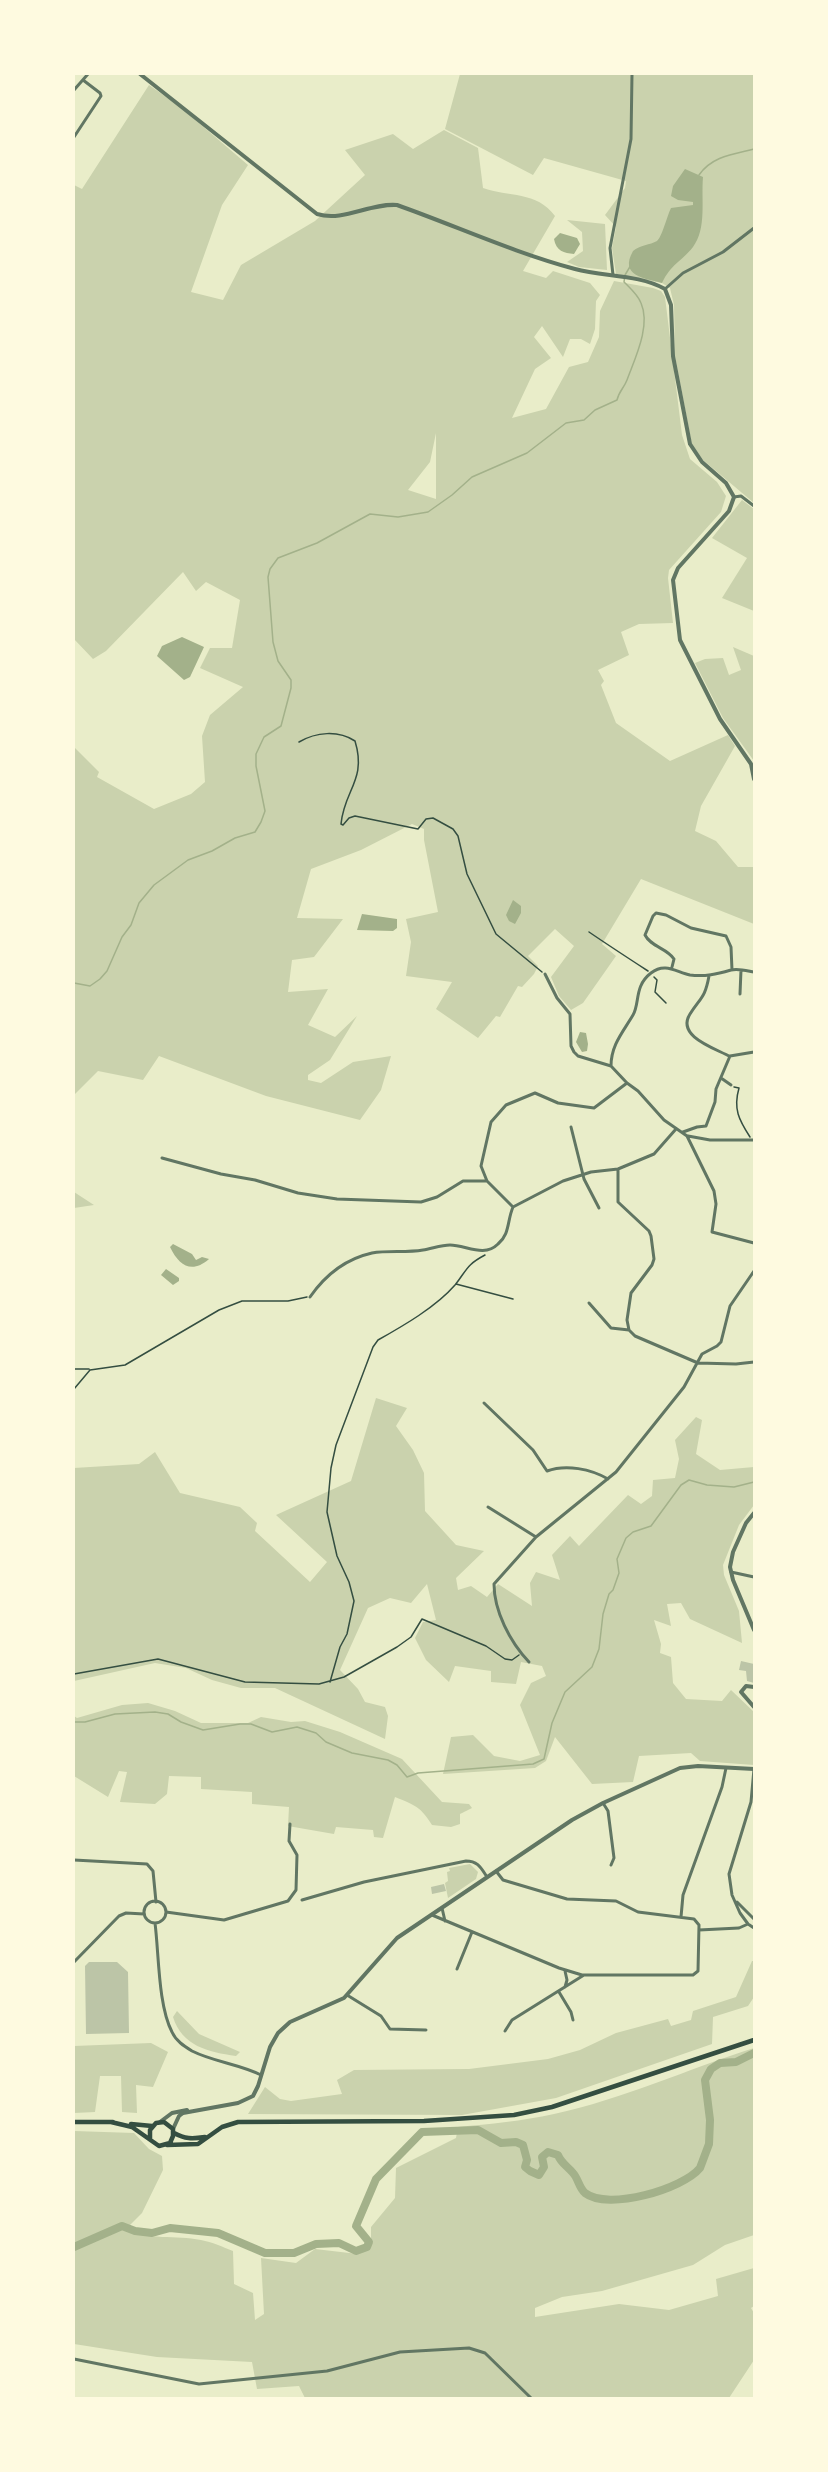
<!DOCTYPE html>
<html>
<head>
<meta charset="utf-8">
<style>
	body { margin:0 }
	#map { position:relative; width:828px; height:2472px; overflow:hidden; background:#e9edc9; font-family:Mulish,sans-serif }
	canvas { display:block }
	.frame { position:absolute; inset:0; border:75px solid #fefae0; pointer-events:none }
</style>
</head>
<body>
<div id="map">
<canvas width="828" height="2472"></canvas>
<div class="frame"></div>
</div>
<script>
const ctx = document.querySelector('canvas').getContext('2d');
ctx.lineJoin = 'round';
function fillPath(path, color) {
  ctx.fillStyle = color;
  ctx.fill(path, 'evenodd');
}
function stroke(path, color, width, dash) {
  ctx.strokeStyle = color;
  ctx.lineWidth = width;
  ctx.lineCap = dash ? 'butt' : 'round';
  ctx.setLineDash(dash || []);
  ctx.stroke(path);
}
fillPath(new Path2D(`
	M460 74H754V503L703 460 692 445 675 356 674 305 670 288 662 283 616 274 612 248 616 227 605 215 625 188 626 181 544 158 533 175 445 129Z
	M149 85 179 106 248 165 222 205 191 292 223 300 241 265 315 221 365 175 345 150 393 134 413 149 444 130 478 148 483 188C508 197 537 191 555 216L523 271 546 278 553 271 590 283 600 295 596 301 595 329 590 344 581 339H570L563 357 542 326 534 337 551 358 535 369 512 418 546 409 569 367 588 362 599 337 600 311 614 281 653 288 661 291 665 297 682 435 690 459 717 482 726 496 721 512 669 570 668 578 673 623 639 624 621 632 629 655 598 670 604 681 601 685 616 723 670 761 728 735 735 746 701 806 695 831 716 841 738 867H754V924L641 879 602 944 616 956 583 1003 571 1010 559 996 551 977 574 946 555 929 528 956 538 966 534 974 522 987 518 986 500 1017 496 1016 478 1038 436 1009 452 982 406 976 411 942 406 919 438 912 424 840V829L412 824 361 850 311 869 297 918 343 919 314 957 292 960 288 992 328 989 308 1025 335 1037 357 1016 330 1060 308 1075V1080L321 1083 353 1062 391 1056 381 1090 360 1120 266 1096 159 1056 143 1080 98 1071 74 1095V747L99 772 97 777 154 809 191 794 205 782 202 736 210 715 243 687 200 668 210 648H232L240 600 206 582 196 591 183 572 106 651 93 659 74 639V185L82 189ZM436 433V499L408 490 430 462Z
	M567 220 605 224 607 270 579 267 567 262 583 251 582 232Z
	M742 500 754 509V611L722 598 747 558 712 538Z
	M733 647 754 656V761L723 718 695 663 705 659 723 658 729 675 741 670Z
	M74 1192 94 1205 74 1208Z
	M376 1398 407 1408 396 1426 413 1450 424 1473 425 1511 456 1545 484 1551 456 1578 458 1590 471 1586 487 1597 498 1584 532 1606 530 1583 536 1572 560 1580 552 1555 570 1536 579 1546 628 1495 641 1504 652 1496 653 1480 675 1478 679 1459 675 1440 696 1417 702 1420 696 1454 720 1470 754 1467V1505L739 1525 723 1565 724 1575 739 1611 742 1643 690 1619 681 1603 667 1604 671 1626 654 1620 661 1644 660 1653 671 1657 673 1683 686 1699 722 1701 731 1690 754 1712V1765L700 1761 691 1753 639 1756 633 1782 592 1784 555 1737 546 1761 535 1768 443 1774 451 1737 473 1735 494 1756 520 1761 540 1755 520 1705 531 1683 546 1676 542 1666 521 1662 516 1684 491 1682V1671L455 1666 449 1682 426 1660 415 1638 423 1622 436 1620 427 1584 411 1603 390 1598 368 1608 340 1670 358 1689 365 1702 385 1707 388 1716 385 1739 275 1688H241L212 1680 186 1668 155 1663 74 1681V1468L139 1464 155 1452 180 1493 240 1507 257 1523 255 1531 310 1582 327 1562 276 1515 351 1481Z
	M148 1703 175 1711 201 1723H248L261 1717 291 1722 305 1721 340 1732 402 1759 442 1802 469 1804 472 1808 460 1814V1824L451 1827 432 1825C421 1807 415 1805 395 1797L383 1838 374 1837 373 1830 336 1827 334 1834 288 1826 289 1807 252 1804V1792L201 1789V1777L169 1776 167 1794 155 1804 120 1802 127 1772 119 1771 108 1797 74 1776V1716L77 1718 122 1705Z
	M470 1864 478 1872 476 1879 448 1898 445 1883 448 1881 447 1872 450 1871 449 1868Z
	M752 1961H754V1997L748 2006 713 2017 712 2044 556 2098 462 2115 248 2114 265 2087 280 2099 291 2101 342 2094 337 2080 354 2070 469 2069 548 2059 580 2050 616 2033 668 2019 671 2026 691 2020 693 2011 736 1997Z
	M177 2011 199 2034 240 2052 236 2056C208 2052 182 2046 173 2017Z
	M151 2043 168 2052 153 2087 136 2085 137 2113 122 2112 121 2076H100L95 2112 74 2113V2046Z
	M754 2048V2235L725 2245 693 2265 602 2291 562 2297 535 2308V2317L619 2304 669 2310 718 2296 716 2279 754 2268V2306L751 2308 754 2313V2360L729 2398H305L299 2386 257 2389 252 2362 157 2357 74 2344V2131L134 2133 149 2149 162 2156 163 2170 142 2213 125 2230C149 2240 175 2235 201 2240 212 2242 223 2247 233 2251L234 2284 253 2293 255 2320 264 2314 261 2258 296 2263 315 2249 358 2254 371 2245V2227L395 2198 396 2168 456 2138 458 2127C490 2124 522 2121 554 2114 623 2099 688 2069 754 2048Z`), '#cad2ad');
fillPath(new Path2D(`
	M685 169 703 177C701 200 707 228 693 247 681 262 671 264 662 283 644 278 619 276 633 251 640 245 650 245 657 241 662 237 667 216 671 208L693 205V202L678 200 671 196 673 186Z
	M560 233 577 238 580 244 574 254C564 253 556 251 554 239Z
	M182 637 204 647 190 677 184 680 157 656 162 646Z
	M513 900 521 906V913L515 924 509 921 506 915Z
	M362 914 397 919V928L393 931 357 930Z
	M580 1032 586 1033 588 1044 587 1051 582 1052 576 1042Z
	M173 1244 192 1254 196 1260 202 1257 209 1259C192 1274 179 1266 170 1247Z
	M166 1269 179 1278V1281L173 1285 161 1275Z`), '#a3b18a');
stroke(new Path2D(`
	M699 175C712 156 734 154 754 149
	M74 983 90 986 100 979 107 971 122 937 131 925 139 903 154 885 188 860 212 851 235 838 255 832 261 822 265 811 256 766V754L264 737 281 726 291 688V680L278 661 273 642 268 577 270 569 278 558 317 543 370 514 398 517 428 512 452 495 472 477 527 453 566 423 584 420 595 410 617 400C619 391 624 388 627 380 635 358 651 326 641 303 638 295 630 288 624 282L625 275 631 265
	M74 1722H85L115 1714 155 1712 168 1714 181 1722 203 1730 240 1724H251L272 1732 297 1727 316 1733 326 1742 352 1753 388 1760 397 1765 407 1777 418 1773 533 1764 544 1759 552 1723 565 1692 592 1667 599 1649 603 1614 609 1594 613 1590 619 1573 617 1559 626 1538 633 1532 651 1526 681 1485 689 1480 707 1485 734 1487 754 1482`), '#a3b18a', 1.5);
stroke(new Path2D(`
	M74 2247 122 2226 135 2231 152 2233 170 2228 218 2233 265 2253H294L316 2244 339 2243 356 2251 367 2247 369 2242 356 2226 376 2179 422 2132 478 2130 501 2143 516 2142 523 2145 527 2160 525 2167 530 2171 539 2175 544 2167 542 2157 548 2152 558 2155C561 2163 567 2166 573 2173 578 2178 579 2188 585 2193 608 2211 683 2189 700 2168L709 2144 710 2120 705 2080 711 2069 720 2063 736 2062 754 2053`), '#a3b18a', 8);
fillPath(new Path2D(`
	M741 1661 754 1664V1683L747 1681 746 1671 739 1670Z
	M444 1884 446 1891 432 1894 431 1887Z
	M89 1962H117L128 1972 129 2033 86 2034 85 1966Z`), '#bcc5a7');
stroke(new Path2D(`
	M299 742C316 732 338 730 355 741 367 780 344 790 341 824L343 825 349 818 355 816 418 829 426 819 433 818 453 829 458 836 467 874 496 934 542 972
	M589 932C608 945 628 958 648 971
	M654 977 657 980 655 992 666 1003
	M734 1087 739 1088C733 1109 739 1120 750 1137
	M456 1284 513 1299
	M74 1369H89
	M74 1389 90 1370 125 1365 219 1310 242 1301H288L307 1297
	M74 1674 158 1659 245 1682 319 1684 344 1677 397 1647 411 1637 422 1619 486 1646 505 1659 512 1660 519 1655
	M330 1682 340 1647 347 1634 354 1601 349 1582 337 1556 327 1512 331 1468 336 1445 373 1347 378 1340C403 1326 436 1307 455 1285 467 1270 466 1265 485 1255`), '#344e41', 1.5);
stroke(new Path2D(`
	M74 90 88 74
	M74 137 101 96 100 93 83 80
	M613 275 610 248 631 139 632 74
	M665 289 683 273 723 252 754 228
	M734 497 741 496 754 506
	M672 967 674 959C667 948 651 947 645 935L653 916 656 913 666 915 691 928 726 936 731 947 732 970
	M545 974 557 998 570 1014 571 1046 574 1052 578 1056 611 1066 627 1083
	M709 976C705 998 701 997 690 1014 676 1036 714 1048 729 1056
	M740 994 741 970
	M611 1066C611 1045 623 1032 633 1015 640 1003 634 986 651 973 665 962 676 972 690 975 705 977 717 974 731 970 738 968 748 971 754 972
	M721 1078 731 1085
	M571 1127 584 1179 599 1208
	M683 1132 697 1127 706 1126 715 1102 716 1089 730 1056 754 1052
	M688 1136 710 1140H754
	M162 1158 221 1174 255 1180 298 1193 337 1199 421 1202 437 1197 463 1181H487
	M618 1169V1202L649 1231 651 1236 654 1259 652 1265 631 1293 627 1320 629 1330 635 1336 698 1363 736 1364 754 1362
	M513 1207 487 1181 481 1166 491 1122 506 1105 535 1093 558 1103 594 1108 627 1083 638 1091 664 1120 687 1136 714 1191 716 1204 712 1232 754 1243
	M513 1207 563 1181 591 1172 618 1169 654 1154 676 1129
	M310 1297C326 1274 345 1259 372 1253 388 1250 406 1253 423 1250 431 1249 441 1245 450 1245 466 1245 484 1258 498 1244 510 1234 507 1221 513 1207
	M589 1303 611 1328 629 1330
	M484 1403 533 1450 547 1471C566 1464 591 1469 608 1479
	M488 1507 536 1537
	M731 1572 754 1577
	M529 1662C510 1642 494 1611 494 1584L536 1537 616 1472 684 1387 702 1354 717 1346 721 1342 730 1306 754 1271
	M754 1769 751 1802 729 1874 732 1895 740 1913 748 1924 754 1928
	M603 1803 608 1811 614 1858 611 1865
	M74 1860 147 1864 153 1871 156 1902
	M302 1900 364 1882 466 1861C478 1861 481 1868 487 1877
	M144 1912a11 11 0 1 1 22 0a11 11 0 1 1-22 0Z
	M737 1902 754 1919
	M442 1908 445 1921
	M166 1912 224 1920 288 1901 296 1890 297 1855 289 1841 290 1824
	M432 1915 559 1968 582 1975H693L698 1971 699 1925 694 1919 638 1912 616 1901 567 1899 503 1880 496 1871
	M681 1917 683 1895 722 1787 726 1768
	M155 1923C159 1954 158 2005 172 2032 176 2041 184 2046 192 2051 214 2062 239 2064 261 2075
	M699 1930 739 1928 748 1924
	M74 1962 119 1916 126 1913 144 1914
	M457 1969 472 1932
	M565 1971 567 1980 565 1987
	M559 1992 571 2012 573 2020
	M347 1995 381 2016 390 2029 426 2030
	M505 2031 512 2020 584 1975
	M74 2359 199 2384 327 2371 400 2352 469 2348 485 2353 531 2398`), '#617663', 3);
stroke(new Path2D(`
	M140 74 317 214C344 222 369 203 397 205 456 226 515 253 575 269 604 277 638 274 665 289L671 305 673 356 690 444 702 462 726 483 734 497 729 511 678 568 673 580 680 640 720 719 751 764 754 779
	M754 1513 746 1523 733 1552 730 1567 733 1580 754 1630
	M754 1687 746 1686 741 1692 754 1707
	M160 2122 172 2113 187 2110
	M173 2129 179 2116 183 2113 238 2103 253 2096 258 2086 270 2047 278 2033 290 2022 344 1998 397 1938 572 1820 603 1803 680 1768 698 1766 754 1769`), '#617663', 4);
stroke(new Path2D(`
	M74 2122H113
	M111 2122 132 2127 159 2146 170 2143 173 2136V2129L164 2122 156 2123 150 2130V2138
	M131 2124 152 2126
	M174 2133C185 2139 192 2139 205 2137
	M167 2145 198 2144 222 2127 238 2122 424 2121 514 2115 552 2107 754 2040`), '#344e41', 4.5);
</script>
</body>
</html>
